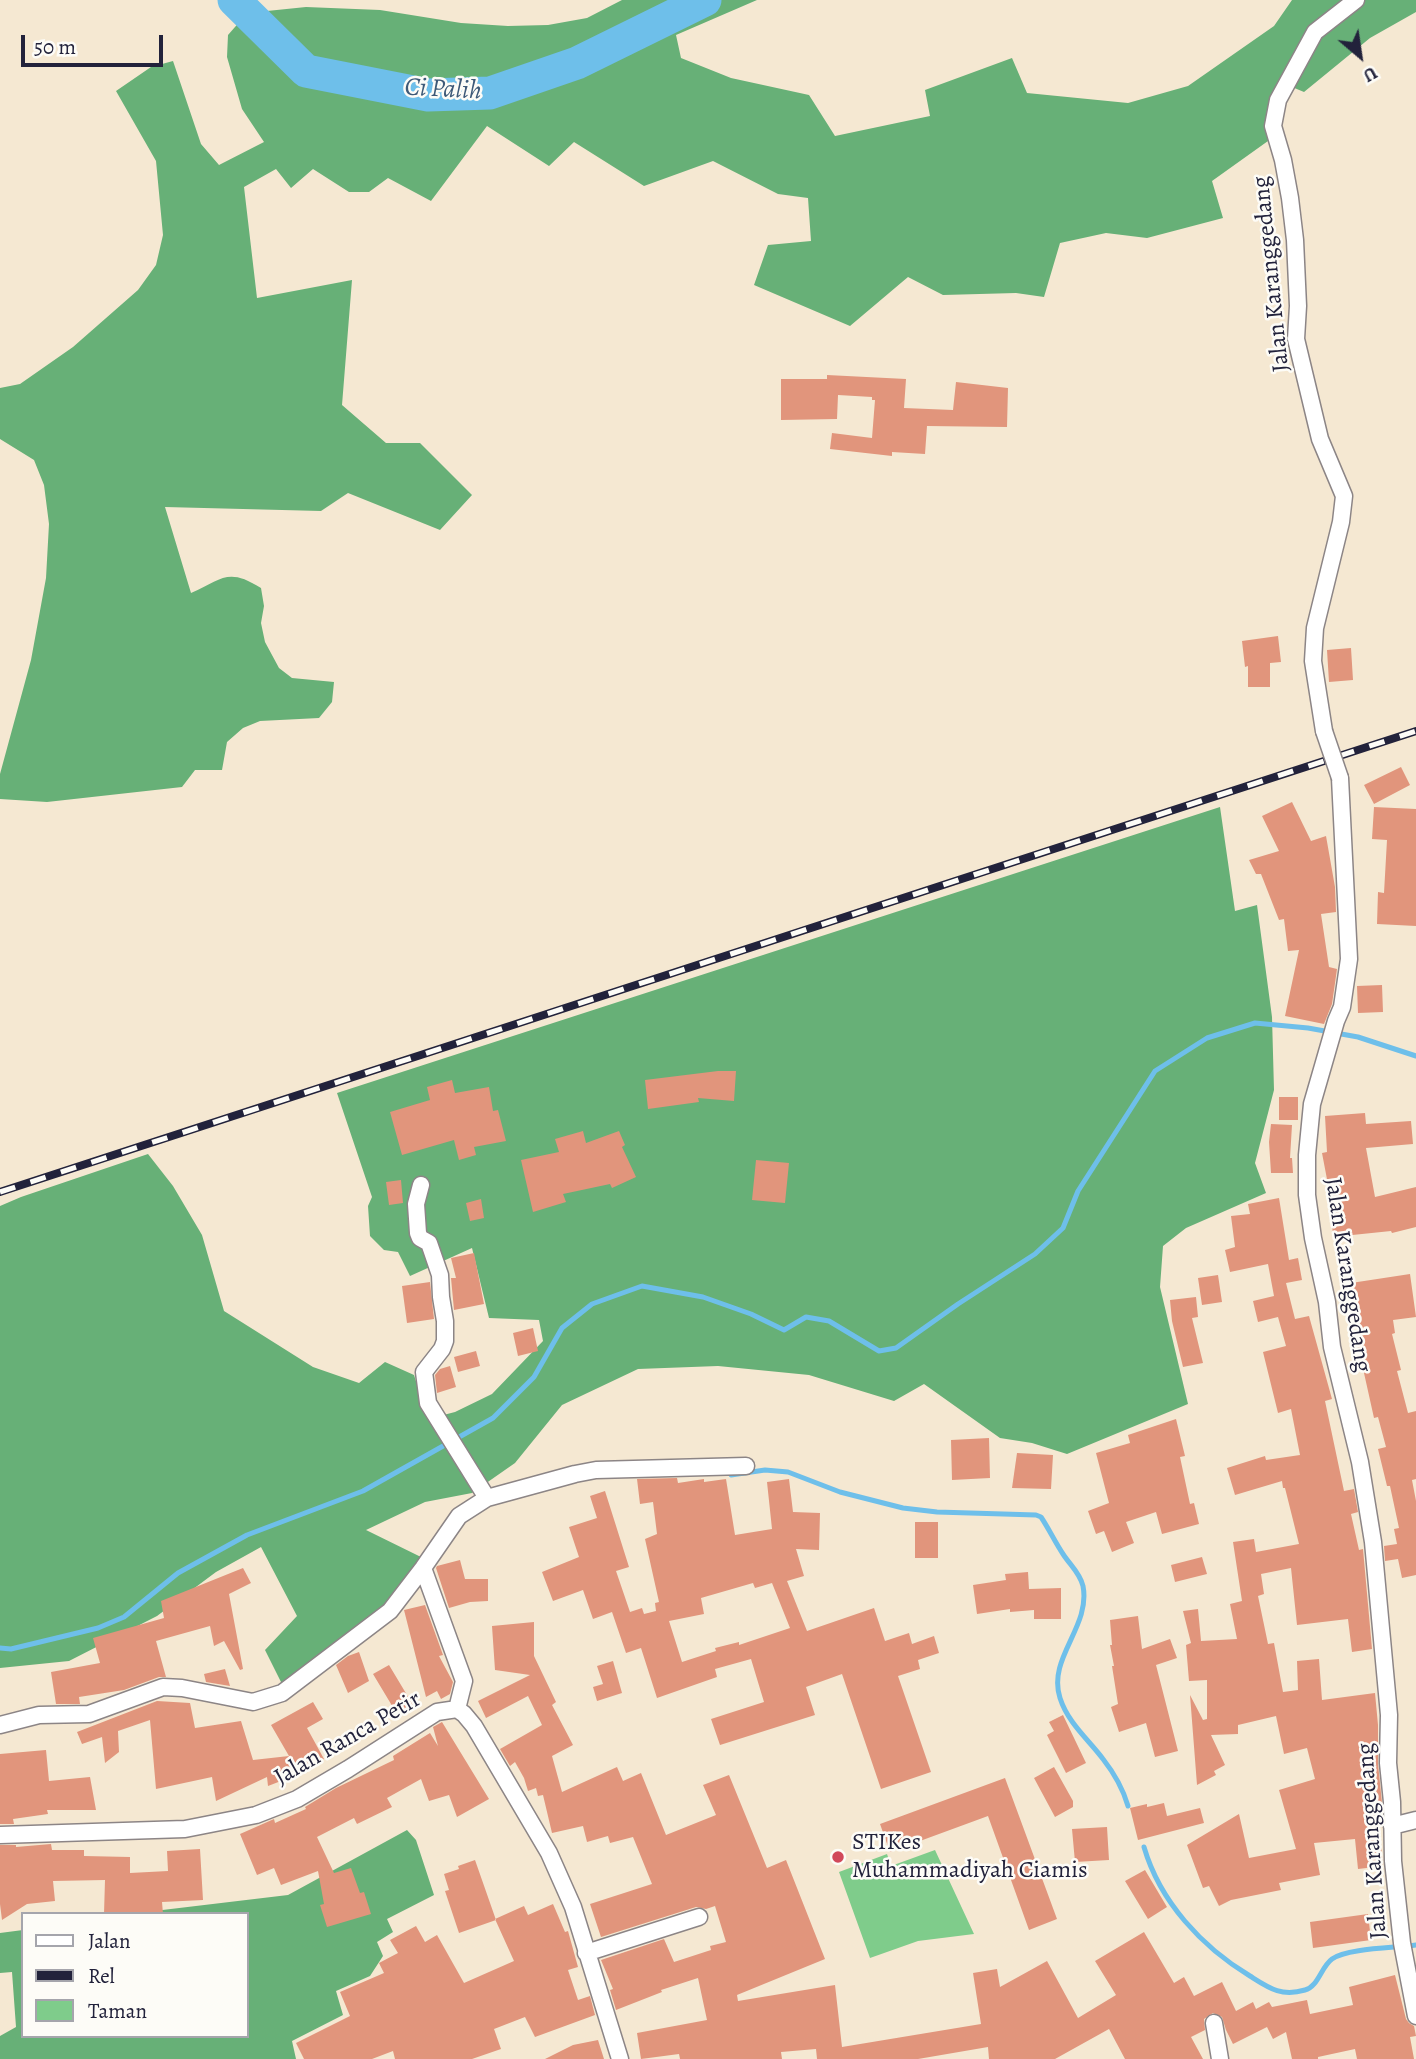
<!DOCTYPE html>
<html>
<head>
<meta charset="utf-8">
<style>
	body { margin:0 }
	#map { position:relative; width:1416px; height:2059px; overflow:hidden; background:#f5e8d2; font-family:Alegreya,serif }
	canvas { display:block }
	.legend { position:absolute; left:21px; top:1912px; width:228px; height:126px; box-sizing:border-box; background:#fdfcf7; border:2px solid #a5a5ac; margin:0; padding:9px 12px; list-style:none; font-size:21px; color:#22223b }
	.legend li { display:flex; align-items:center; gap:14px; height:35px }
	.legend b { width:35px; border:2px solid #a5a5ac }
	.north { position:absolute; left:1325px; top:21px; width:70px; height:70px; -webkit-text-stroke:5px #fdfcf7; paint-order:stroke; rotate:151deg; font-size:19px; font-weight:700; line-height:28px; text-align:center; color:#22223b }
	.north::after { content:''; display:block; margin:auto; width:24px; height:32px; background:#22223b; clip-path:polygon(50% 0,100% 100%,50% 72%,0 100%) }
	.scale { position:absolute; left:21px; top:35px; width:142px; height:32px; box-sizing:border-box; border:4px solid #22223b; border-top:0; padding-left:9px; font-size:21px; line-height:24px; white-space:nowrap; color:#22223b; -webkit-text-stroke:5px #fdfcf7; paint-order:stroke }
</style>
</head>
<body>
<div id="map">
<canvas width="1416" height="2059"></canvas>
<ul class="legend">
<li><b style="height:9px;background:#fff"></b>Jalan</li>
<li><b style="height:9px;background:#22223b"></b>Rel</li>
<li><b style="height:19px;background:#7fcc8b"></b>Taman</li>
</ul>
<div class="north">U</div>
<div class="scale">50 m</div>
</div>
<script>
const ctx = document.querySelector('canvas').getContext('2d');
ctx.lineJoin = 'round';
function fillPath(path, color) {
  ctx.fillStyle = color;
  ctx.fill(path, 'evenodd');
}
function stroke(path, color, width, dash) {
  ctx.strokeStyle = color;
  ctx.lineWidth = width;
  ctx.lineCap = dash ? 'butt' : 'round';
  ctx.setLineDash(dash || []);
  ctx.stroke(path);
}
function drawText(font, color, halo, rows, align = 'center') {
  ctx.font = font + ' Alegreya,serif';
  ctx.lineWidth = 5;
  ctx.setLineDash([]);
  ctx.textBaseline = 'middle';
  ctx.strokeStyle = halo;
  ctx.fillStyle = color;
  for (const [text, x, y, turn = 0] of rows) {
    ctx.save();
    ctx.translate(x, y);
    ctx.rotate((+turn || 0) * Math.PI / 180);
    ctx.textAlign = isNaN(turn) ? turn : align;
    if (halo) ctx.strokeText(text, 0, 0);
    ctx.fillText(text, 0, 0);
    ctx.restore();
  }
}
fillPath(new Path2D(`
	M935 1850 974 1934 918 1941 870 1958 839 1872 887 1854 891 1866Z`), '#7fcc8b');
fillPath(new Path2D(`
	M622 0H757L676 35 681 58 731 78 809 95 835 136 930 116 925 90 1012 58 1027 93 1128 103 1188 86 1274 26 1292 0H1416V12L1370 38 1304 92 1280 82 1266 124 1268 141 1212 181 1223 218 1147 238 1106 233 1060 243 1044 297 1016 293 943 295 908 277 850 326 754 285 768 245 811 241 808 198 778 194 713 161 644 186 574 142 549 166 487 126 431 201 388 178 369 192H349L313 169 291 188 276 169 244 187 257 298 352 280 342 405 386 443H420L472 495 440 530 348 493 321 511 165 507 191 593C222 579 228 567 261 588L264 606 261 623 265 642 279 668 292 678 334 682 332 702 319 718 260 721 243 728 227 742 222 770H195L182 787 47 802 0 799V774L31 660 46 578 49 524 44 485 34 460 0 439V388L20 384 73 347 138 290 156 265 163 235 156 161 116 91 151 67 173 61 201 144 219 165 264 142 242 109 227 57 228 35 242 19 267 11 306 7 380 10 461 23 508 26 548 25 587 18Z
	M1220 807 1235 911 1257 905 1272 1017 1274 1090 1255 1163 1266 1193 1186 1228 1163 1246 1160 1287 1188 1404 1067 1454 1032 1443 1000 1438 924 1384 894 1401 809 1375 718 1366 638 1369 562 1405 515 1463 472 1493 425 1502 366 1530 423 1558 377 1616 283 1686 265 1650 297 1616 261 1547 216 1572 157 1616 69 1661 0 1668V1206L21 1197 148 1154 173 1186 202 1235 224 1311 313 1367 359 1383 385 1362 414 1375 428 1419 455 1412 492 1394 543 1341 539 1320 489 1318 472 1248 410 1276 398 1252 384 1250 370 1236 368 1206 372 1197 337 1093Z
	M407 1830 416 1840 434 1895 387 1919 393 1932 377 1942 383 1956 370 1976 336 1991 343 2015 292 2041 296 2059H0V2036L16 2027 12 1972 0 1973V1933L23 1930V2036H247V1914H129L288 1895Z`), '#67b077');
stroke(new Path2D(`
	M731 1475 765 1470 788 1472 840 1492 903 1508 937 1512 1036 1515 1041 1517C1049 1529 1055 1542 1063 1554 1070 1565 1080 1573 1083 1586 1091 1627 1047 1658 1060 1698 1068 1723 1088 1739 1103 1759 1114 1773 1123 1789 1128 1806
	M0 1648 11 1649 98 1628 124 1617 178 1573 247 1535 363 1491 493 1418 534 1377 562 1328 592 1304 642 1286 703 1297 751 1314 784 1330 806 1317 829 1321 879 1351 896 1348 958 1304 1035 1254 1063 1228 1078 1191 1155 1071 1207 1038 1255 1023 1308 1028 1358 1037 1416 1056
	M1144 1847C1160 1902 1202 1947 1250 1976 1269 1988 1281 1997 1305 1990 1318 1987 1321 1967 1332 1959 1347 1948 1396 1948 1416 1945`), '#6ebfea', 5);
stroke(new Path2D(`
	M234 0 306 71 428 95 490 93 577 63 705 0`), '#6ebfea', 33);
fillPath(new Path2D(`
	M827 375 906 379 904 408 953 410 956 382 1008 388 1007 427 927 426 925 454 892 452V456L830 449 832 433 872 438 875 400H872V397L838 395 837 419 781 420V379H827Z
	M1278 636 1281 662 1270 663V687H1248V666L1245 667 1242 641Z
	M1351 648 1353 680 1329 682 1327 650Z
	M1401 767 1410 785 1374 804 1364 785Z
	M1292 802 1311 841 1326 836 1335 887 1336 912 1321 914 1329 967 1337 969 1332 1004 1324 1024 1285 1016 1299 950 1288 951 1284 919 1279 920 1261 874H1256L1249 860 1279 851 1262 816Z
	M1374 807 1416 809V926L1377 924 1378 892 1384 893 1387 840 1372 839Z
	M1382 985 1383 1012 1358 1013 1357 986Z
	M718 1071H736L734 1101 698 1098 699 1102 648 1109 645 1080Z
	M452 1080 455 1093 489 1087 493 1111 498 1110 506 1141 474 1147 476 1155 459 1160 454 1140 402 1155 390 1112 430 1100 427 1087Z
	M1279 1097H1298V1120H1279Z
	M1365 1113 1366 1124 1411 1121 1413 1144 1366 1148 1375 1197 1416 1187V1227L1392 1233 1391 1231 1333 1237 1330 1195 1322 1153 1327 1152 1325 1116Z
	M1271 1124 1292 1125 1290 1158H1292L1293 1173H1271L1269 1142Z
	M583 1131 586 1143 619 1131 625 1145 622 1147 636 1177 612 1188 610 1184 563 1194 566 1202 533 1212 521 1160 559 1152 555 1139Z
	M756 1160 789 1163 785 1203 752 1200Z
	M401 1180 403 1203 389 1205 386 1182Z
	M1279 1198 1289 1260 1298 1258 1302 1280 1286 1283 1295 1319 1309 1316 1332 1399 1325 1401 1344 1491 1354 1489 1358 1512 1351 1514 1359 1550 1363 1549 1372 1649 1352 1652 1348 1619 1297 1625 1291 1568 1261 1574 1264 1594 1258 1596 1268 1644 1274 1643 1283 1692 1298 1690 1297 1661 1319 1659 1322 1700 1375 1693 1378 1725V1764L1382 1803V1815H1378L1383 1866 1358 1869 1355 1839 1314 1843 1320 1875 1279 1883 1281 1890 1231 1900 1219 1906 1209 1886 1203 1888 1187 1845 1239 1814 1249 1858 1296 1849 1279 1790 1315 1779 1307 1748 1284 1754 1276 1716 1238 1725V1734L1211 1735 1225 1765 1214 1771 1216 1775 1197 1785 1190 1695 1203 1720 1207 1719V1680L1189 1681 1186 1645 1191 1643 1183 1611 1198 1609 1201 1641 1237 1639 1230 1604 1242 1601 1233 1542 1254 1539 1256 1552 1299 1544 1285 1488H1283L1282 1481 1235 1495 1227 1468 1265 1456 1266 1460 1300 1455 1291 1409 1278 1413 1263 1352 1286 1346 1278 1317 1258 1322 1253 1301 1274 1296 1268 1264 1230 1272 1225 1250 1235 1247 1231 1216 1250 1214 1248 1204Z
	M481 1199 484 1218 470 1221 466 1203Z
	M474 1253 484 1304 454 1310 451 1278H456L451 1258Z
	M1410 1274 1416 1317 1393 1320 1395 1333 1392 1334 1401 1370 1397 1371 1408 1413 1416 1411V1479L1412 1480 1416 1501V1575L1402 1578 1398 1559 1385 1561 1384 1546 1397 1544 1394 1529 1399 1528 1390 1486H1387L1378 1449 1386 1447 1378 1417 1374 1418 1358 1346 1356 1330H1358L1351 1283Z
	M1218 1275 1222 1302 1202 1305 1198 1278Z
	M430 1282 434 1319 407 1323 402 1286Z
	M1196 1297 1198 1317 1192 1318 1203 1363 1183 1367 1172 1321 1170 1300Z
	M533 1328 538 1351 518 1356 513 1333Z
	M476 1351 480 1366 458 1372 454 1357Z
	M450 1366 456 1387 437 1393 435 1375 440 1369Z
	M1176 1419 1185 1456 1180 1457 1190 1504 1194 1503 1199 1524 1162 1534 1156 1512 1126 1522 1134 1543 1112 1552 1104 1531 1096 1534 1088 1511 1109 1503 1096 1453 1130 1443 1128 1435Z
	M989 1438 990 1478 952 1480 951 1440Z
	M1017 1453 1053 1455 1051 1489 1012 1488Z
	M677 1478 678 1483 704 1479V1482L726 1479 735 1535 772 1529 767 1482 789 1479 793 1512 820 1513 819 1550 796 1549 804 1576 787 1581 807 1631 874 1608 885 1641 909 1633 912 1644 934 1636 939 1653 918 1660 920 1669 898 1676 931 1772 881 1789 842 1674 806 1687 815 1715 720 1745 711 1719 764 1702 751 1659 715 1669 717 1677 657 1698 641 1648 626 1653 612 1612 593 1619 583 1590 553 1601 542 1572 579 1557 569 1527 597 1518 590 1496 605 1491 629 1567 616 1571 630 1612 642 1608 644 1614 656 1611 655 1603 659 1602 645 1539 657 1534 653 1502 640 1504 637 1479ZM753 1583 755 1588 772 1583 790 1628 739 1645V1642L715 1648 716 1651 682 1662 669 1621 704 1614 701 1598Z
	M915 1522H938V1558H915Z
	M1202 1557 1207 1574 1175 1582 1171 1565Z
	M460 1560 465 1579H488V1601L470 1602 449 1608 436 1568 437 1566Z
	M243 1568 251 1583 229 1594 243 1669 240 1670 224 1641 214 1646 210 1626 156 1641 166 1677H159L124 1690 79 1697 80 1704H56L51 1672 100 1663 93 1638 164 1618 161 1601Z
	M1028 1572 1029 1589 1061 1588V1619H1034V1610L1010 1612V1609L977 1614 973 1585 1006 1580 1005 1574Z
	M425 1605 443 1655 439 1656 453 1682 450 1694 441 1699 437 1691 426 1697 404 1610Z
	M1138 1616 1142 1649 1170 1639 1177 1658 1156 1665 1178 1751 1155 1757 1146 1723 1119 1732 1111 1707 1118 1704 1112 1666H1114L1110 1645H1112L1110 1620Z
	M534 1622V1656L556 1702 552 1705 573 1745 552 1756 562 1792 617 1767 623 1781 641 1773 666 1835 716 1815 703 1785 729 1775 767 1868 786 1860 825 1959 737 1995 738 2001 835 1985 842 2047 981 2024 973 1973 997 1969 1000 1987 1047 1961 1078 2018 1116 1995 1095 1961 1144 1932 1174 1983 1184 1977 1194 1996 1222 1982 1236 2011 1253 2002 1256 2009 1269 2002 1272 2007 1307 2000 1310 2014 1353 2005 1349 1987 1395 1975 1406 2019 1409 2023 1414 2026 1416 2036 1410 2037 1414 2059H1357L1355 2049 1318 2057V2059H1292L1286 2032 1273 2039 1267 2027 1233 2044 1226 2030 1222 2017 1213 2013 1204 2019 1205 2030 1191 2037 1203 2059H1125L1109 2029 1055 2059H989L988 2047 918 2059H817L816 2049 781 2052 782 2059H680L679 2054 641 2059 637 2033 707 2020 698 1978 661 1990 662 1992 616 2010 610 1990 613 1989 601 1960 664 1939 674 1962 711 1950 710 1946 726 1942 715 1906 706 1909 696 1907 601 1937 590 1904 652 1884 633 1837 610 1843 608 1836 587 1842 583 1826 552 1833 543 1795 538 1796 536 1788 528 1791 524 1778 515 1762 510 1766 500 1749 542 1725 528 1696 486 1718 478 1701 530 1675 495 1670 492 1626Z
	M359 1652 369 1681 348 1693 336 1665 348 1656Z
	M613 1661 622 1693 597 1701 593 1687 603 1684 597 1666Z
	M389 1665 413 1705 397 1714 373 1674Z
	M225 1669 230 1686 206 1682 204 1674Z
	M157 1701 190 1703 195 1728 241 1721 253 1760 289 1756 271 1725 313 1702 323 1719 307 1728 324 1759 294 1776 268 1786 267 1777 216 1801 212 1777 156 1789 150 1720 118 1731 119 1752 105 1763 102 1737 82 1744 77 1732Z
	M1063 1715 1086 1763 1066 1773 1047 1735 1054 1731 1049 1722Z
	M442 1722 489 1799 457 1817 449 1795 429 1801 421 1779 387 1798 392 1807 357 1824 354 1818 317 1837 334 1873 351 1868 360 1893 364 1892 371 1914 327 1927 320 1905 324 1904 318 1871 281 1885 274 1868 257 1875 240 1834 274 1819 275 1823 306 1809 305 1807 336 1788 394 1760 393 1756 430 1733 438 1746 433 1727Z
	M46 1750 49 1781 90 1777 96 1810H47L48 1814 13 1819 14 1824H0V1754Z
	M1054 1767 1073 1801V1807L1055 1817 1034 1778Z
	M1005 1778 1057 1919 1029 1930 988 1816 890 1852 880 1824Z
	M1164 1803 1167 1816 1200 1808 1204 1823 1138 1840 1130 1808 1147 1804V1807Z
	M1107 1827 1109 1860 1075 1862 1072 1829Z
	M51 1844 52 1850H84V1856L130 1857V1873L168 1871 167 1851 200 1849 203 1900 162 1902 163 1914H104L105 1880 53 1881 55 1901 27 1904 2 1920 0 1904V1845H16V1847Z
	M475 1860 496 1920 459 1933 445 1891 449 1890 444 1874 459 1869 458 1866Z
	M1145 1870 1167 1907 1148 1919 1125 1881Z
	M553 1904 565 1932 568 1931 578 1967 568 1970 578 2000 590 1996 595 2015 535 2037 525 2017 494 2029 501 2049 472 2059H395L393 2051 372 2059H304L296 2043 350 2016 340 1992 384 1973 379 1963 398 1953 390 1940 416 1926 425 1942 437 1935 464 1983 514 1961 495 1919 524 1906 528 1915Z
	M1368 1914 1371 1940 1313 1948 1310 1922Z
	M598 2040 604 2059H545L573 2045Z`), '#e1957c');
const street = new Path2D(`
	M1324 731 1313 661 1315 628 1341 522 1344 496 1320 439 1296 339 1298 306 1295 240 1290 198 1283 160 1273 126 1278 100 1315 32 1356 0
	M1340 778 1349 959 1342 1007 1336 1021 1312 1104 1307 1155V1195L1313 1238 1327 1302 1332 1347 1360 1462 1373 1542 1389 1715 1388 1763 1392 1802 1393 1861 1402 1943 1416 2016
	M421 1185 416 1204 418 1233 420 1238 429 1243 440 1275 441 1297 445 1321V1341L442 1349 424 1372 428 1403 487 1498
	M423 1568 464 1681 457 1709
	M0 1725 39 1715 89 1714 163 1687 182 1688 253 1702 282 1693 390 1611 423 1568 459 1516 487 1498 575 1474 596 1470 746 1466
	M1392 1826 1416 1820
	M0 1835 185 1829 256 1815 297 1799 348 1769 437 1712 457 1709 464 1714 474 1726 549 1853 573 1907 620 2059
	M586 1953 699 1917
	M1214 2023 1220 2059`);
stroke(street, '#8c8586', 19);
stroke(street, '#fff', 16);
const rail = new Path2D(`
	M0 1192 1416 731`);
stroke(rail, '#22223b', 8);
stroke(rail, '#fdfcf7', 5, [16]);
const streetBridge = new Path2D(`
	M1324 731 1340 778`);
stroke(streetBridge, '#8c8586', 19, []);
stroke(streetBridge, '#fff', 16);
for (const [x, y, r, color] of [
	[838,1857,7,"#d1495b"]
]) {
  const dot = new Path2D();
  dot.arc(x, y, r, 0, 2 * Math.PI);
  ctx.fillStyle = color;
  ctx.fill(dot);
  stroke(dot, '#fdfcf7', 2.5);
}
drawText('24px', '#22223b', '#fdfcf7', [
	["Jalan Karanggedang",1272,274,-96],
	["Jalan Karanggedang",1347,1275,81],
	["Jalan Ranca Petir",348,1739,-30],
	["Jalan Karanggedang",1373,1841,-94]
]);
drawText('24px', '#22223b', '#fdfcf7', [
	["STIKes",852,1843],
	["Muhammadiyah Ciamis",852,1871]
], 'left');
drawText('italic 26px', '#3d5978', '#fdfcf7', [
	["Ci Palih",443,90,3]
]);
</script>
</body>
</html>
